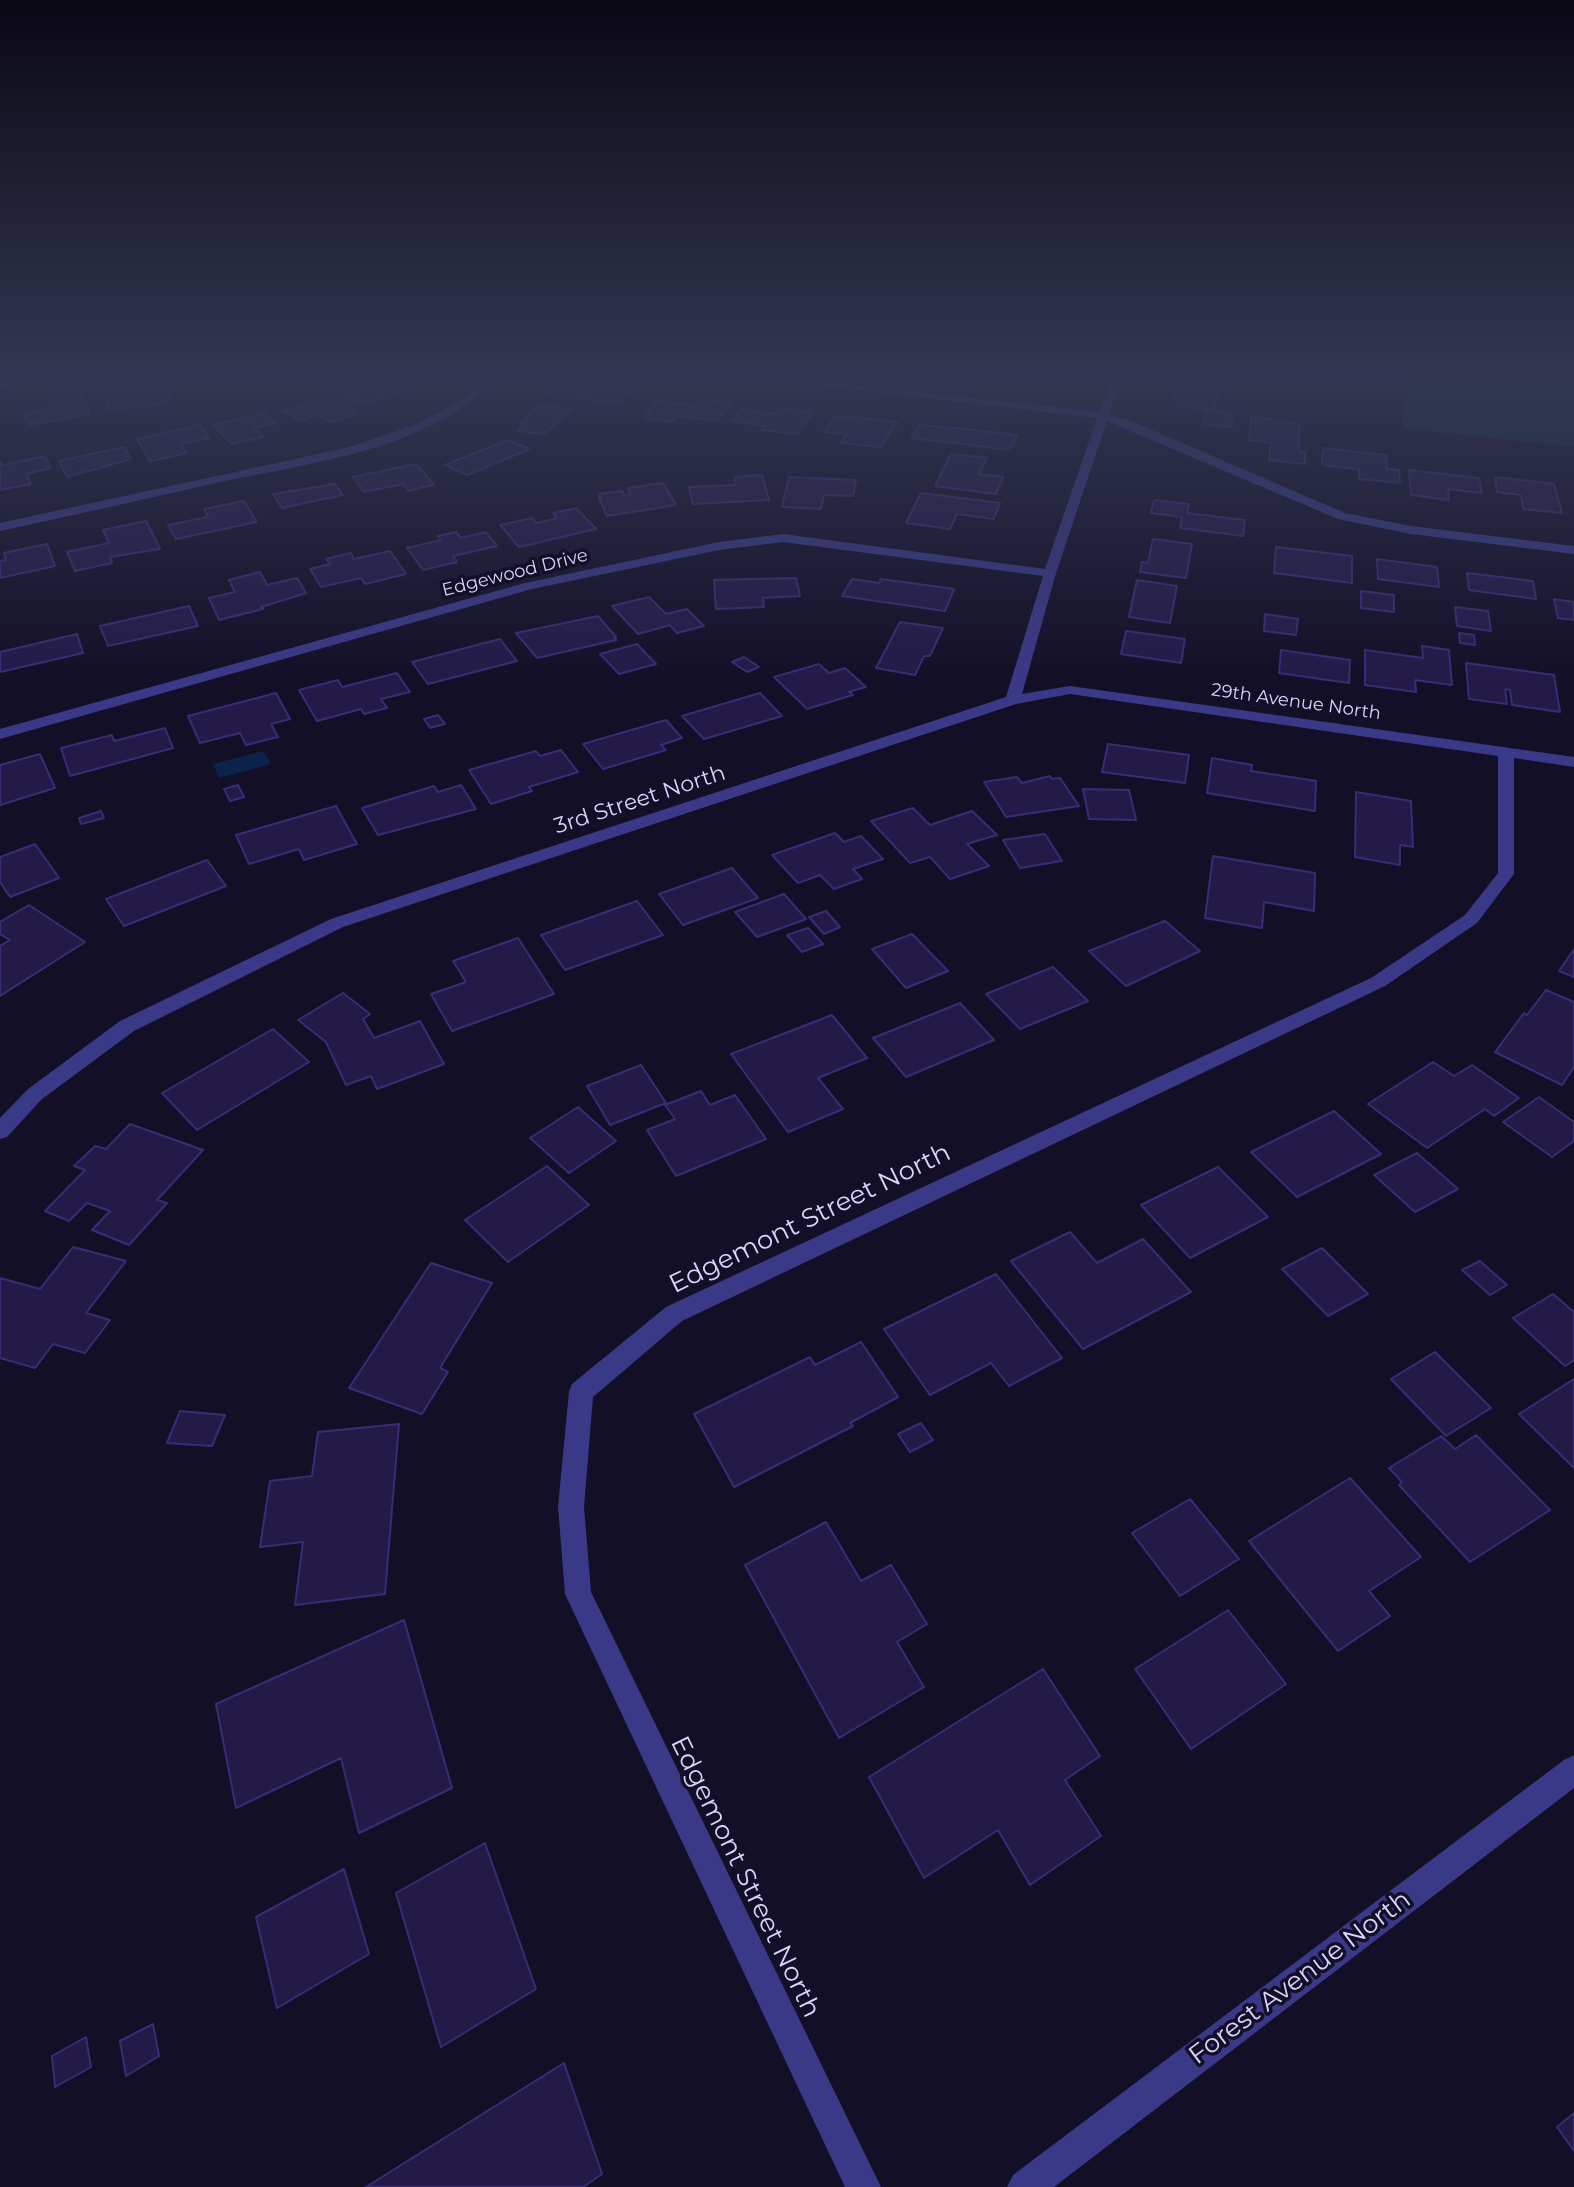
<!DOCTYPE html>
<html>
<head>
<meta charset="utf-8">
<style>
	body { margin:0 }
	canvas { display:block; background:#130f27 }
</style>
</head>
<body>
<canvas width="1574" height="2187"></canvas>
<script>
const ctx = document.querySelector('canvas').getContext('2d');
ctx.lineJoin = 'round';
function fillPath(path, color) {
  ctx.fillStyle = color;
  ctx.fill(path, 'evenodd');
}
function stroke(path, color, width, dash) {
  ctx.strokeStyle = color;
  ctx.lineWidth = width;
  ctx.lineCap = dash ? 'butt' : 'round';
  ctx.setLineDash(dash || []);
  ctx.stroke(path);
}
function drawText(font, color, halo, rows, align = 'center') {
  ctx.font = font + ' Montserrat,sans-serif';
  ctx.lineWidth = 7;
  ctx.setLineDash([]);
  ctx.textBaseline = 'middle';
  ctx.strokeStyle = halo;
  ctx.fillStyle = color;
  for (const [text, x, y, turn = 0] of rows) {
    ctx.save();
    ctx.translate(x, y);
    ctx.rotate((+turn || 0) * Math.PI / 180);
    ctx.textAlign = isNaN(turn) ? turn : align;
    if (halo) ctx.strokeText(text, 0, 0);
    ctx.fillText(text, 0, 0);
    ctx.restore();
  }
}
fillPath(new Path2D(`
	M1401 376H1574V447L1403 428Z`), '#123130');
fillPath(new Path2D(`
	M263 751 271 764 219 778 213 764Z`), '#0b234a');
const building = new Path2D(`
	M387 380 412 388 367 404 345 397Z
	M561 383 631 391 619 403 548 395Z
	M130 384 135 392 165 387 172 399 142 408 140 405 111 410 101 389Z
	M1181 384 1218 388 1214 410 1176 406 1177 399H1174Z
	M80 393 90 414 28 425 24 414 52 409 47 398Z
	M325 397 358 413 332 422 318 415 302 421 283 411Z
	M702 399 731 403 716 421 678 416 672 422 647 419 652 413H646L656 401 696 406Z
	M538 406 572 409 544 434 518 431 526 423H521Z
	M779 408 813 412 797 434 762 430 766 426 731 421 741 410 775 414Z
	M1205 410 1233 413 1231 427 1203 424Z
	M265 413 276 423 254 428 263 437 232 444 213 425Z
	M834 417 863 418 897 422 881 447 841 443 847 434 824 432Z
	M1251 417 1272 419 1271 427H1274L1275 421 1299 424V451L1305 452V464L1269 460 1271 443 1249 440Z
	M200 425 209 438 181 444 187 453 150 461 137 439Z
	M919 425 954 428 1017 435 1010 450 911 438Z
	M508 440 530 449 467 475 445 465Z
	M124 447 131 459 67 477 59 461Z
	M1323 448 1386 455 1387 469 1399 470 1400 483 1359 479V469L1322 465Z
	M951 454 987 458 979 474 1003 477 996 494 935 486Z
	M45 456 51 468 26 474 31 484 0 490V461L2 465Z
	M416 464 434 485 408 491 403 484 364 492 353 477Z
	M1409 470 1479 478 1482 493 1448 489 1449 500 1411 495Z
	M762 475 769 500 693 504 689 487 736 485 734 477Z
	M789 477 856 480 853 496 824 495 821 509 782 507Z
	M1495 477 1554 484 1562 513 1523 509 1521 495 1497 492Z
	M663 483 676 505 607 516 599 498H601L599 494 622 491 624 495 631 494 628 488Z
	M335 484 343 495 282 508 273 494Z
	M921 493 1000 503 994 519 957 514 950 529 906 523Z
	M1154 500 1189 504 1187 513 1245 520 1243 536 1180 528 1182 517 1151 513Z
	M244 501 257 522 176 539 168 525 208 517 204 509Z
	M576 508 596 529 519 547 500 525 532 518 537 523 557 518 553 513Z
	M146 521 160 549 110 557 112 563 75 571 67 552 109 543 103 530Z
	M456 532 461 538 486 532 497 546 453 556 457 562 423 570 407 548 441 540 438 536Z
	M1153 539 1192 544 1186 578 1140 572 1142 562 1148 563Z
	M47 544 55 566 0 578V561L6 560 4 553Z
	M1276 547 1352 556V583L1274 573Z
	M390 551 406 574 365 584 361 578 321 587 310 569 330 564 326 559 351 553 354 559Z
	M1377 559 1437 567 1439 587 1378 579Z
	M260 572 267 585 297 578 306 593 261 607 263 609 219 620 209 598 235 592 229 580Z
	M1467 573 1533 581 1536 599 1469 590Z
	M796 578 800 596 763 598 764 607 716 609 714 580Z
	M852 579 879 583 881 579 954 589 945 611 842 596Z
	M1137 580 1177 586 1170 623 1129 617Z
	M1361 591 1394 595V612L1361 608Z
	M649 597 666 614 687 609 704 626 677 633 670 625 638 634 612 606Z
	M1554 599 1574 602V620L1558 618Z
	M189 606 198 626 108 646 100 626Z
	M1455 607 1488 611 1491 631 1457 626Z
	M1265 614 1298 619 1296 635 1264 631Z
	M598 616 616 637 614 638 616 640 537 658 516 633Z
	M900 622 943 628 930 656H924L915 675 876 668Z
	M1126 631 1185 639 1181 663 1121 654Z
	M1459 633 1474 635 1475 645 1460 643Z
	M77 634 83 653 0 672V652Z
	M500 639 517 661 428 684 412 662Z
	M637 644 656 664 619 674 600 654Z
	M1422 646 1449 650 1452 685 1415 680 1416 692 1365 685V650L1423 658Z
	M1281 650 1350 660 1349 683 1279 673Z
	M744 657 759 667 747 672 732 662Z
	M1466 663 1554 675 1560 712 1512 705 1510 690 1505 689 1507 704 1469 699Z
	M819 664 829 673 845 668 866 687 849 692 853 695 807 709 774 677Z
	M397 673 410 692 381 699 387 708 364 714 361 709 317 721 299 690 338 680 342 687Z
	M276 693 290 719 271 724 278 737 246 745 240 733 200 743 188 716Z
	M760 693 782 716 704 739 682 716Z
	M438 715 445 724 430 728 424 719Z
	M666 720 682 738 661 745 666 750 603 769 583 744Z
	M165 728 173 748 70 776 61 748 112 735 114 741Z
	M1108 744 1189 755 1185 783 1102 772Z
	M561 750 578 772 529 787 532 791 491 804 469 770 536 751 540 756Z
	M40 754 55 788 0 805V765Z
	M1212 758 1252 765 1251 771 1316 781 1315 811 1207 793Z
	M1050 776 1052 779 1060 778 1079 806 1006 817 984 782 1017 777 1022 783Z
	M238 785 244 797 230 801 224 789Z
	M461 785 476 809 378 835 362 808 434 786 438 792Z
	M1083 789 1129 790 1136 820 1089 819Z
	M1356 792 1411 801 1413 847 1400 845V865L1355 857Z
	M336 806 357 844 304 860 299 849 249 864 236 835Z
	M913 808 930 825 972 811 997 835 967 844 989 866 950 879 930 857 910 863 871 821Z
	M101 811 104 818 81 824 79 818Z
	M835 833 844 842 861 836 883 859 853 869 862 879 834 889 820 875 798 883 772 855Z
	M1045 834 1062 861 1020 868 1003 840Z
	M35 844 59 878 10 897 0 882V857Z
	M1213 856 1315 873 1314 911 1264 902 1262 928 1205 918Z
	M207 860 226 886 124 926 106 899Z
	M732 868 758 898 683 925 659 894Z
	M784 894 806 919 757 937 735 912Z
	M637 901 663 935 565 970 541 935Z
	M29 905 85 942 0 996V946L10 940 0 934V922Z
	M826 911 840 927 824 934 809 917Z
	M1165 921 1200 951 1126 986 1089 951Z
	M808 928 823 944 802 952 787 935Z
	M912 934 948 971 906 988 872 949Z
	M518 938 554 994 452 1031 431 994 466 982 453 961Z
	M1574 949V977L1559 971Z
	M1053 967 1088 1001 1020 1029 986 994Z
	M1546 990 1574 1002V1067L1562 1085 1495 1052 1524 1013 1527 1015Z
	M343 993 370 1014 363 1019 374 1038 420 1021 444 1064 377 1089 371 1076 346 1085 326 1042 298 1020Z
	M960 1003 994 1040 906 1077 873 1038Z
	M832 1015 867 1058 818 1078 843 1109 788 1132 731 1054Z
	M273 1029 309 1062 197 1130 162 1093Z
	M1433 1062 1454 1076 1472 1065 1519 1098 1494 1116 1485 1109 1427 1148 1368 1104Z
	M641 1065 666 1103 610 1125 587 1086Z
	M701 1091 710 1105 735 1095 766 1139 676 1176 647 1130 675 1119 665 1105Z
	M1539 1097 1574 1122V1141L1552 1157 1503 1122Z
	M578 1107 616 1141 569 1173 530 1138Z
	M1334 1111 1381 1154 1297 1197 1251 1152Z
	M130 1124 203 1150 157 1200 167 1203 129 1245 92 1230 110 1211 87 1203 69 1221 45 1211 85 1170 74 1166 95 1146 106 1149Z
	M1417 1153 1458 1189 1415 1212 1374 1175Z
	M547 1166 589 1205 508 1262 465 1220Z
	M1218 1167 1268 1217 1190 1258 1141 1205Z
	M1070 1232 1097 1263 1143 1239 1191 1292 1083 1349 1011 1261Z
	M73 1247 126 1261 86 1313 110 1320 85 1353 53 1344 35 1368 0 1358V1278L40 1289Z
	M1322 1248 1368 1294 1328 1316 1282 1269Z
	M1480 1261 1507 1285 1490 1295 1462 1270Z
	M431 1263 492 1283 440 1368 448 1372 422 1414 349 1388Z
	M996 1274 1062 1358 1009 1386 991 1363 930 1395 884 1329Z
	M1553 1294 1574 1312V1360L1565 1366 1513 1318Z
	M861 1342 898 1397 850 1423 853 1426 734 1487 694 1414 810 1357 815 1365Z
	M1435 1352 1491 1408 1446 1436 1391 1379Z
	M1574 1379V1468L1519 1414Z
	M180 1411 225 1415 212 1446 167 1443Z
	M921 1423 933 1440 910 1452 898 1434Z
	M399 1424 385 1594 295 1605 303 1542 260 1547 270 1481 312 1476 318 1432Z
	M1476 1435 1550 1510 1470 1562 1399 1485 1402 1482 1389 1468 1441 1436 1455 1449Z
	M1350 1478 1421 1557 1369 1591 1390 1616 1338 1651 1249 1541Z
	M1190 1499 1239 1559 1180 1596 1132 1533Z
	M826 1522 861 1581 891 1565 927 1624 897 1642 924 1687 839 1738 745 1565Z
	M1228 1610 1286 1684 1191 1749 1135 1669Z
	M404 1620 452 1788 359 1833 341 1758 236 1808 216 1704Z
	M1043 1669 1100 1756 1065 1780 1101 1836 1030 1885 998 1830 924 1878 869 1777Z
	M485 1843 536 1989 441 2047 396 1893Z
	M344 1869 369 1954 277 2008 256 1917Z
	M153 2024 159 2056 126 2076 120 2041Z
	M86 2037 91 2067 55 2087 52 2056Z
	M564 2063 602 2174 583 2187H366Z
	M1574 2113V2151L1557 2127Z`);
fillPath(building, '#231a48');
stroke(building, '#392c75', 2);
fillPath(new Path2D(`
	M33 376H57L0 388V382Z
	M489 376H500C430 450 314 462 220 482 147 499 73 515 0 531V523L350 447 414 425 456 404Z
	M737 376H774L1100 412 1112 376H1122L1109 415 1131 421 1345 513 1411 526 1574 546V554L1411 534 1338 519 1107 421 1056 573 1022 694 1070 686 1574 757V767L1514 758V874L1477 923 1385 986 682 1321 593 1397 584 1507 591 1592 881 2187H845L565 1594 558 1507 569 1392 572 1384 666 1307 1371 978 1465 915 1498 873V756L1070 694 1016 704 343 927 134 1031 42 1099 7 1137 0 1139V1118L28 1089 120 1021 331 919 1006 697 1043 576 783 542 719 550 532 589 0 739V729L525 583 719 542 783 534 1045 569 1097 418Z
	M1574 1755V1788L1054 2187H1007L1013 2175 1564 1760Z`), '#3a3987');
const sky = ctx.createLinearGradient(0, 0, 0, 682);
sky.addColorStop(0, '#0a0815');
sky.addColorStop(0.55, '#333752');
sky.addColorStop(1, '#33375200');
ctx.fillStyle = sky;
ctx.fillRect(0, 0, 1574, 682);
drawText('18px', '#d9d5ff', '#130f27', [
	["Edgewood Drive",515,573,-14],
	["29th Avenue North",1296,702,8]
]);
drawText('22px', '#d9d5ff', '#130f27', [
	["3rd Street North",640,800,-18]
]);
drawText('26px', '#d9d5ff', '#130f27', [
	["Edgemont Street North",810,1219,-26],
	["Edgemont Street North",745,1877,64],
	["Forest Avenue North",1300,1978,-37]
]);
</script>
</body>
</html>
